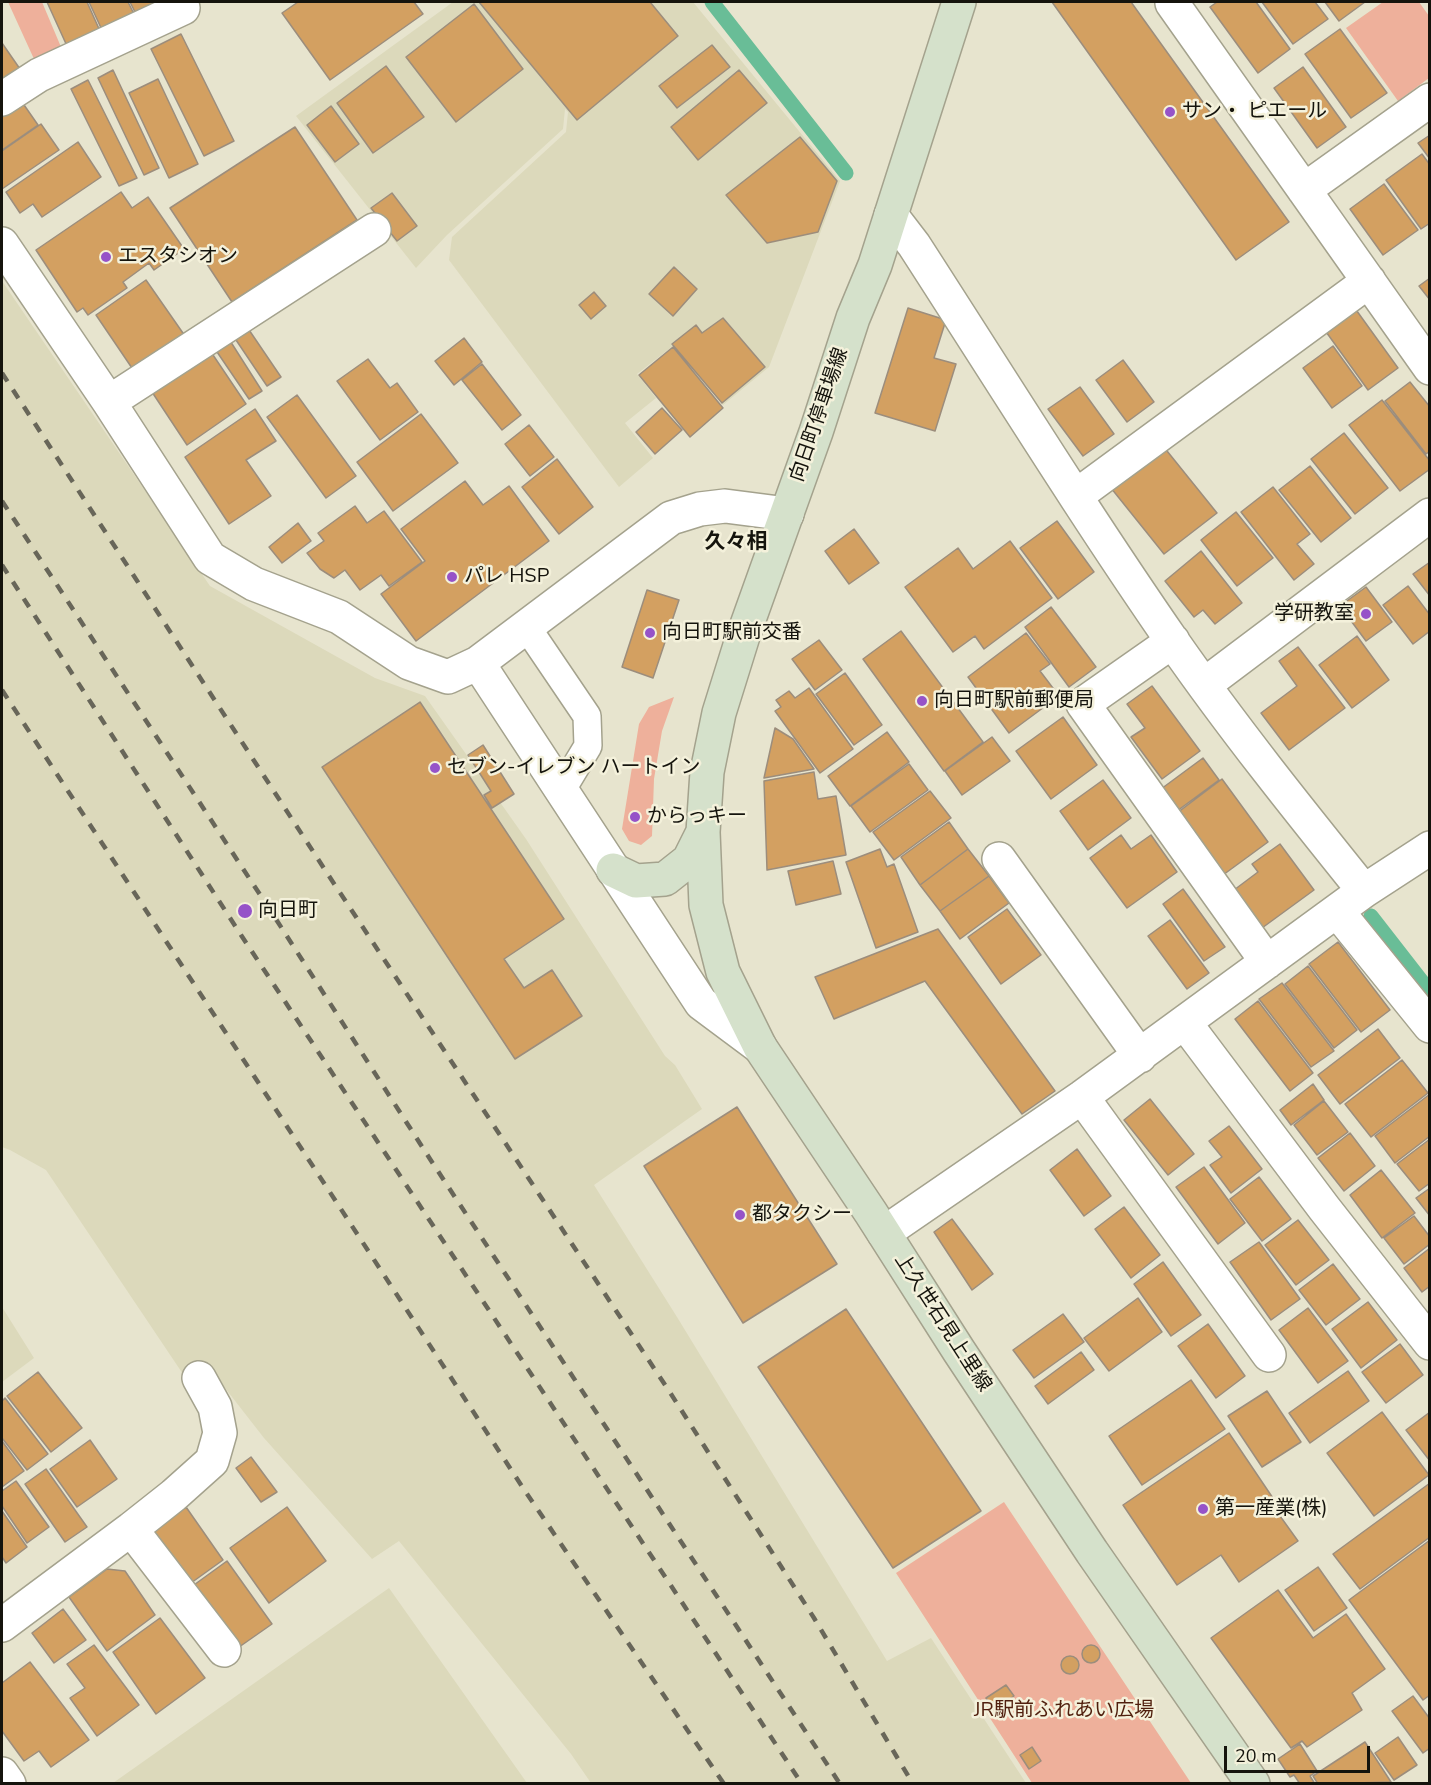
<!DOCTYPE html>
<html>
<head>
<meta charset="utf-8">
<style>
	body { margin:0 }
	#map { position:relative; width:1431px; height:1785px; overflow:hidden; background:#e7e4ce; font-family:"Nunito Sans",sans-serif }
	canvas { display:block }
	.frame { position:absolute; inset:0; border:3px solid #15140d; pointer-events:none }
	.scale { position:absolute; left:1224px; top:1746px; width:146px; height:27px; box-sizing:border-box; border:3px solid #15140d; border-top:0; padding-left:8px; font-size:18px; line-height:21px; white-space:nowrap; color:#15140d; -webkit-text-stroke:4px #f4f1db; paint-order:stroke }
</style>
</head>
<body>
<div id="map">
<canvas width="1431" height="1785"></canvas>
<div class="frame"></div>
<div class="scale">20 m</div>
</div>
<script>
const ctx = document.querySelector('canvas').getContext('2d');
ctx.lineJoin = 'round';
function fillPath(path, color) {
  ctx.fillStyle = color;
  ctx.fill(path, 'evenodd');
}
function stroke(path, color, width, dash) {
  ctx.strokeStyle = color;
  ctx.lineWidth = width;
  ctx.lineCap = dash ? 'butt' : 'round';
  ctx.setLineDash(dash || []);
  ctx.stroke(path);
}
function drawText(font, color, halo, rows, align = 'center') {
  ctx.font = font + ' "Nunito Sans","Noto Sans JP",sans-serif';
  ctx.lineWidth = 5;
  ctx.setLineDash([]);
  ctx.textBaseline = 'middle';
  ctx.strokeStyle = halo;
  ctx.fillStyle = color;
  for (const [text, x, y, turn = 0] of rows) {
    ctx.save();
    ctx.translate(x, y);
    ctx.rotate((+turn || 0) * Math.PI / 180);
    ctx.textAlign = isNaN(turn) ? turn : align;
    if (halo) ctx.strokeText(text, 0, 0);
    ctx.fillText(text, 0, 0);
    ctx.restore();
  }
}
fillPath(new Path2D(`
	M453 2H693L840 181 769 367 723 405 673 346 637 374 656 398 625 423 653 458 619 487 449 260 452 237 566 132 568 112 565 109 563 129 447 235 416 268 296 116Z
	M2 281 210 586 375 678 425 696 526 839 665 1056 675 1065 702 1109 594 1185 677 1317 887 1661 931 1638 1026 1783H591L571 1754 399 1541 372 1559 264 1438 211 1370 189 1383 46 1170 10 1150 2 1147Z
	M2 1307 34 1358 2 1382Z
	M389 1588 527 1783H113Z`), '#dcd9bb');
fillPath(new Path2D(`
	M8 2H42L61 47 34 59Z
	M1383 2H1419L1429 16V78L1398 101 1346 28Z
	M674 697 662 731 654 779 652 836 641 845 629 841 622 829 639 724 649 707Z
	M1004 1502 1191 1783H1032L896 1573Z`), '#eeb09b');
stroke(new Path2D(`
	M712 2 846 173
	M1371 916 1430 992`), '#69bd97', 15);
const building = new Path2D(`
	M47 2H87L100 31 67 46Z
	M89 2H128L135 16 102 30Z
	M130 2H165L136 14Z
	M298 2H414L423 14 330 80 282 13Z
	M479 2H650L678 36 577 120Z
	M1052 2H1131L1289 222 1236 260Z
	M1217 2H1256L1290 49 1258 73 1210 7Z
	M1262 2H1315L1328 19 1293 44Z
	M1325 2H1365L1339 21Z
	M474 4 523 69 456 122 406 57Z
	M1340 29 1387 93 1351 118 1305 54Z
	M181 34 234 141 204 156 151 49Z
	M2 43 20 69 2 81Z
	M712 45 730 67 677 108 659 86Z
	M386 66 424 117 373 153 337 103Z
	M1303 67 1346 127 1317 148 1274 88Z
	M113 70 159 168 144 175 98 78Z
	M739 70 767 103 698 160 671 127Z
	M158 79 198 164 169 178 129 93Z
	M88 80 137 178 119 186 71 89Z
	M22 102 38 125 2 150V116Z
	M331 106 359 144 335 162 307 125Z
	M41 124 59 150 2 189V151Z
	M295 127 357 220 232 302 170 208Z
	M1430 135V159L1418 143Z
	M800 137 837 181 818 232 767 243 726 195Z
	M78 142 101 177 42 217 33 204 20 213 6 192Z
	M1422 154 1430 165V223L1421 229 1386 180Z
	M1384 184 1418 230 1383 255 1350 209Z
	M121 192 132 208 148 197 184 249 154 270 149 263 123 282 127 288 88 315 83 308 77 312 36 250Z
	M392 193 417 226 397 241 371 208Z
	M674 267 697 289 673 316 649 294Z
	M1430 278V300L1419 286Z
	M146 280 185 336 134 371 96 315Z
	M594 292 606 306 591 319 579 305Z
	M1354 307 1398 368 1368 390 1324 329Z
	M908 308 946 320 934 358 956 364 935 431 875 413Z
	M723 318 765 367 722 403 672 344 696 325 702 333Z
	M245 324 281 377 267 386 232 334Z
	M227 336 262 391 249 399 213 346Z
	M464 338 482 362 454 385 435 361Z
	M1333 346 1362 386 1332 408 1303 368Z
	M673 347 723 408 690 437 639 375Z
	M211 352 246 404 187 445 152 392Z
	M368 359 390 388 397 383 418 412 380 440 337 381Z
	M1123 360 1154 402 1127 422 1096 380Z
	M482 364 521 415 502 430 462 380Z
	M1410 382 1430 407V451L1426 454 1385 401Z
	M1080 387 1114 434 1083 456 1048 409Z
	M297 395 356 476 326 498 267 417Z
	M1382 400 1430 461V469L1400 491 1349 425Z
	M662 408 682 430 655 454 636 432Z
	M255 409 276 441 246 460 271 496 229 524 185 457Z
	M421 414 458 463 393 511 357 462Z
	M529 425 554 457 530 476 505 444Z
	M1344 433 1388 488 1355 514 1311 459Z
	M1163 446 1217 513 1164 554 1111 488Z
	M557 459 593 507 559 534 522 487Z
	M1310 466 1351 518 1321 542 1279 490Z
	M465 481 483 505 509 486 549 541 416 641 381 594 425 561 401 529Z
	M1273 487 1310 534 1297 544 1314 564 1294 580 1241 512Z
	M355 506 367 523 384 511 422 562 389 586 381 575 360 590 345 570 334 578 320 569 307 553 324 541 318 533Z
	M1236 512 1273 558 1237 586 1201 540Z
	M1057 521 1094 572 1058 599 1020 548Z
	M298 523 311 541 282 563 269 547Z
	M854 529 879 563 849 584 825 551Z
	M1010 541 1052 598 984 649 975 636 953 652 905 587 958 548 973 569Z
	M1201 551 1242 603 1215 624 1203 610 1194 617 1165 581Z
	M1430 562V596L1413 574Z
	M1408 586 1430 615V631L1413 644 1383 605Z
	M1366 587 1392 622 1366 641 1340 606Z
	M647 590 679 600 653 678 622 667Z
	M1051 607 1096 667 1069 687 1025 627Z
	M901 631 983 742 944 771 863 659Z
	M1026 633 1050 664 1040 671 1059 696 1009 733 968 677Z
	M1357 636 1389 680 1352 708 1319 665Z
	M819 640 842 670 815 690 792 659Z
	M1298 647 1345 708 1289 750 1261 713 1297 686 1279 661Z
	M845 673 882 725 854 745 816 694Z
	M1152 686 1200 751 1162 779 1131 737 1145 728 1127 704Z
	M809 688 853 749 820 773 775 711 781 707 776 700 789 691 795 698Z
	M420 702 564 919 504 959 524 988 552 970 582 1016 515 1059 322 767Z
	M1063 717 1097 765 1051 799 1016 751Z
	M775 728 793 739 814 769 764 778Z
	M887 732 909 762 850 806 828 776Z
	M992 737 1010 761 962 795 945 771Z
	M483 745 514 794 492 808 484 795 491 791 468 755Z
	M1203 758 1219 780 1177 811 1161 789Z
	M909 764 928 790 870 832 851 806Z
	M814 772 818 799 836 796 846 855 767 870 764 781Z
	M1222 779 1268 842 1223 875 1177 813Z
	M1103 780 1131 818 1088 850 1060 811Z
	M930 791 951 818 894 860 873 832Z
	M949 822 968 849 920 885 901 857Z
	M1121 835 1131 849 1151 835 1177 872 1127 908 1090 858Z
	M1280 844 1314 890 1262 928 1234 890 1258 872 1252 864Z
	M880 849 887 867 894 864 918 932 876 948 846 862Z
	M968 849 989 876 940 911 920 885Z
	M833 861 841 894 796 905 788 871Z
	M989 876 1009 903 960 939 940 911Z
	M1183 889 1225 947 1204 961 1163 904Z
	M1007 909 1041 955 1001 984 968 937Z
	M1170 920 1209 973 1187 989 1148 936Z
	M938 929 1055 1091 1022 1114 925 981 834 1019 815 977Z
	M1338 942 1390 1010 1361 1032 1309 964Z
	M1308 966 1357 1030 1334 1048 1285 984Z
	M1282 983 1334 1051 1311 1067 1259 999Z
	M1258 1001 1313 1073 1290 1091 1235 1019Z
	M1378 1029 1400 1058 1340 1104 1318 1075Z
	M1402 1060 1428 1093 1371 1137 1345 1104Z
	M1313 1084 1324 1100 1291 1125 1280 1110Z
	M1430 1094V1136L1395 1163 1375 1136Z
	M1150 1099 1194 1154 1168 1175 1124 1120Z
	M1324 1101 1348 1132 1317 1155 1294 1125Z
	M737 1107 837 1264 743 1323 644 1166Z
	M1229 1126 1262 1169 1231 1193 1210 1165 1222 1157 1209 1141Z
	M1350 1133 1375 1166 1344 1191 1318 1158Z
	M1430 1139V1183L1419 1191 1397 1164Z
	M1077 1149 1111 1196 1084 1216 1050 1170Z
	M1204 1167 1245 1223 1218 1244 1176 1187Z
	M1381 1170 1415 1213 1382 1238 1350 1195Z
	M1259 1177 1291 1219 1262 1241 1230 1199Z
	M1430 1188V1216L1416 1198Z
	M1124 1207 1160 1255 1131 1278 1095 1229Z
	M1414 1216 1430 1237V1244L1404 1264 1384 1238Z
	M952 1219 993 1274 972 1290 934 1232Z
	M1298 1220 1329 1260 1296 1285 1265 1245Z
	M1259 1242 1300 1299 1271 1320 1230 1262Z
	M1430 1248V1286L1422 1292 1404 1268Z
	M1163 1262 1201 1315 1171 1336 1134 1284Z
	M1333 1264 1360 1299 1326 1325 1299 1290Z
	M1138 1298 1162 1332 1109 1371 1084 1338Z
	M1368 1302 1397 1340 1361 1368 1332 1329Z
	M1308 1308 1348 1361 1318 1383 1279 1330Z
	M846 1309 981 1511 893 1568 758 1367Z
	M1063 1314 1084 1342 1034 1378 1013 1350Z
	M1208 1324 1245 1376 1216 1398 1178 1346Z
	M1400 1344 1423 1375 1386 1403 1362 1372Z
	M1081 1352 1094 1370 1048 1404 1035 1386Z
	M1348 1371 1369 1401 1310 1443 1289 1413Z
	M38 1372 82 1428 51 1452 7 1396Z
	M1191 1380 1225 1429 1142 1485 1109 1436Z
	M1267 1391 1301 1442 1262 1467 1228 1416Z
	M5 1398 48 1454 27 1470 2 1438V1401Z
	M1382 1412 1429 1475 1374 1516 1327 1453Z
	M1430 1412V1461L1406 1430Z
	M1229 1433 1283 1513 1280 1516 1298 1541 1239 1582 1221 1555 1177 1585 1123 1505Z
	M90 1440 117 1479 77 1507 50 1469Z
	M2 1441 24 1471 2 1487Z
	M251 1457 277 1492 261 1502 236 1468Z
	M46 1469 87 1527 65 1542 25 1484Z
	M16 1481 49 1527 27 1543 2 1506V1491Z
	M1430 1483V1537L1360 1589 1333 1554Z
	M186 1507 223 1560 184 1588 153 1531Z
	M287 1507 326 1561 269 1603 230 1548Z
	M2 1511 27 1547 6 1563 2 1557Z
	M1430 1540V1695L1423 1700 1349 1600Z
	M227 1561 272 1624 232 1652 187 1590Z
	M1318 1567 1347 1608 1314 1631 1285 1590Z
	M107 1569 125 1571 155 1615 107 1651 69 1597Z
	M1278 1590 1313 1638 1346 1614 1385 1669 1352 1693 1362 1710 1307 1747 1302 1741 1291 1748 1211 1638Z
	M63 1609 86 1640 54 1663 32 1633Z
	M160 1618 205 1678 156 1714 113 1652Z
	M94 1645 139 1705 97 1736 70 1698 85 1688 67 1664Z
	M1082 1654a9 9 0 1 1 18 0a9 9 0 1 1-18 0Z
	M1061 1665a9 9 0 1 1 18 0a9 9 0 1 1-18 0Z
	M30 1662 89 1740 51 1767 39 1751 24 1761 2 1731V1683Z
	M1006 1685 1014 1696 993 1710 986 1698Z
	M1413 1696 1430 1719V1748L1423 1753 1392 1711Z
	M1398 1737 1417 1765 1394 1780 1375 1753Z
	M1365 1742 1391 1782 1318 1784 1313 1776Z
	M1300 1744 1317 1771 1310 1776 1315 1784H1300L1294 1775 1290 1777 1278 1759Z
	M1032 1747 1041 1761 1029 1769 1020 1755Z`);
fillPath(building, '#d3a061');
stroke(building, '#9c8d7c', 1.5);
const lane = new Path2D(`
	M526 626 587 716 588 746 561 791`);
const street = new Path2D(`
	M1174 2 1172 3 1430 368
	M2 99 39 75 183 8
	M1304 190 1430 100
	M891 215 914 245C1000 378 1083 512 1173 642 1233 728 1298 809 1364 891
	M2 244 109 402 210 558 254 584 339 617 409 663 448 677 478 663
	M109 402 374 230
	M1076 496 1369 281
	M1173 641 1083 704 1267 962
	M1204 685 1430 515
	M999 859 1140 1056
	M1337 911 1430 1026
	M1185 1023 1324 1208 1430 1343
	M760 1047 701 1003 478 663 671 518 700 509 725 506 787 514
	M1082 1097 1269 1355
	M884 1233 1082 1097 1364 891 1430 848
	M131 1529 224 1650
	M2 1625 131 1529 174 1495 212 1461 220 1433 215 1407 199 1378
	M2 1774 9 1784`);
const secondary = new Path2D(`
	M959 2 875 265 853 318 816 432 743 636 719 713 707 772 703 832 706 905 723 972 760 1047 871 1213 959 1351 1092 1552 1253 1784
	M613 870 636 881 665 879 689 860 703 832`);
stroke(lane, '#a4a28d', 30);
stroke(street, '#a4a28d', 36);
stroke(secondary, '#a4a28d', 36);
stroke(lane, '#fff', 27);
stroke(street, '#fff', 33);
stroke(secondary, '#d5e1cb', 33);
stroke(new Path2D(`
	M2 373 329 876 671 1394 814 1618 913 1784
	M2 501 272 913 430 1159 840 1784
	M2 565 241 935 802 1784
	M2 690 525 1491 724 1784`), '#686659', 4.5, [10, 10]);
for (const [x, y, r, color] of [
	[1170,112,6,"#9653c8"],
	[106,257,6,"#9653c8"],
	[452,577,6,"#9653c8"],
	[1366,614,6,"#9653c8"],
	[650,633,6,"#9653c8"],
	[922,701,6,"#9653c8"],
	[435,768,6,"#9653c8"],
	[635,817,6,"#9653c8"],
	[245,911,8,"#9653c8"],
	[740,1215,6,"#9653c8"],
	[1203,1509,6,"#9653c8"]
]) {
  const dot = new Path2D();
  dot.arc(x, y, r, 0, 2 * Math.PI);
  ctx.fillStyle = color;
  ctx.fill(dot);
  stroke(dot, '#f4f1db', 2);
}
drawText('20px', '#15140d', '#f4f1db', [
	["サン・ ピエール",1182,112],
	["エスタシオン",118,257],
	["パレ HSP",464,577],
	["学研教室",1354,614,"right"],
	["向日町駅前交番",662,633],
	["向日町駅前郵便局",934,701],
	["セブン-イレブン ハートイン",447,768],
	["からっキー",647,817],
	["向日町",258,911],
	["都タクシー",752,1215],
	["第一産業(株)",1215,1509]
], 'left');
drawText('20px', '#15140d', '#f4f1db', [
	["向日町停車場線",820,415,-71],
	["上久世石見上里線",942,1323,57]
]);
drawText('20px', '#501f0d', '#f4f1db', [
	["JR駅前ふれあい広場",1064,1711]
]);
drawText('bold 21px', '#15140d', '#f4f1db', [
	["久々相",736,543]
]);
</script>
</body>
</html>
